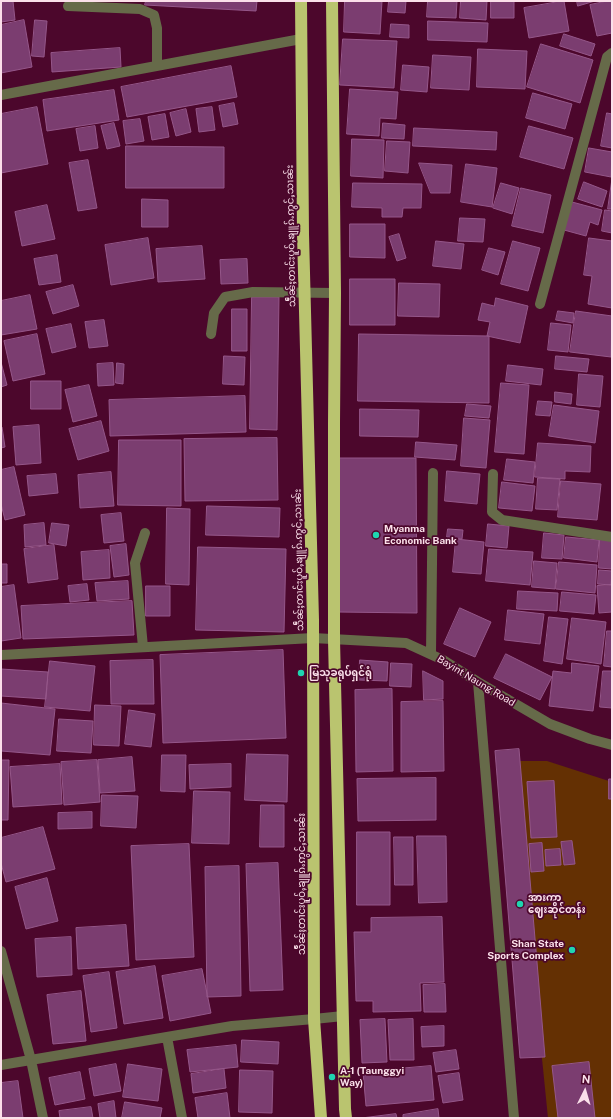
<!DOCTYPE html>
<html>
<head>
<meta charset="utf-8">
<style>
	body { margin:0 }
	#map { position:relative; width:613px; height:1119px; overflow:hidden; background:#4c072c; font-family:"Public Sans",sans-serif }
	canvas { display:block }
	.frame { position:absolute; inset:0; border:2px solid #fbe0ea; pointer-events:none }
	.north { position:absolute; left:565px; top:1071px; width:40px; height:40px; -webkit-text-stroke:3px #4c072c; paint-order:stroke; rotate:5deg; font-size:11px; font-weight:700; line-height:16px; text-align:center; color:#fbe0ea }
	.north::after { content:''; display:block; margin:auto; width:14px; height:18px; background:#fbe0ea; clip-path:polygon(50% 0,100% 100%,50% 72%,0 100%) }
</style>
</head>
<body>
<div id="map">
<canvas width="613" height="1119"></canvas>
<div class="frame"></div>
<div class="north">N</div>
</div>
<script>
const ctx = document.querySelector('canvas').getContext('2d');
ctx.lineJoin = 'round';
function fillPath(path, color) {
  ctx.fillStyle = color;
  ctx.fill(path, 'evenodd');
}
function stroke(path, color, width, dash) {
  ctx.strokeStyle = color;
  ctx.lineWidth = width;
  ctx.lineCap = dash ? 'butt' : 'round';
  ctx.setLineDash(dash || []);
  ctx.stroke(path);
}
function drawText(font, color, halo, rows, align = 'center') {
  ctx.font = font + ' "Public Sans","Noto Sans Myanmar",sans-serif';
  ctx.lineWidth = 3.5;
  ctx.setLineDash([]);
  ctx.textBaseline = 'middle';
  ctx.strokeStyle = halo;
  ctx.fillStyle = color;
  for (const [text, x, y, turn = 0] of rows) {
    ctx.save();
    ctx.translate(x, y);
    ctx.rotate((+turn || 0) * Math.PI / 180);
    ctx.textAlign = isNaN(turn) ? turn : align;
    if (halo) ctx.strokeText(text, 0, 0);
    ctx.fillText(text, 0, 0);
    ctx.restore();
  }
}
fillPath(new Path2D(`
	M512 761H547L612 782V1118H548Z`), '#643003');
const building = new Path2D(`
	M1 1H13L15 20 1 22Z
	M146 1H257L256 11 145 5Z
	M345 1H382L380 34 344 32Z
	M389 1H406L405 13 388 12Z
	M428 1H457L456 18 427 17Z
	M461 1H487L486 20 460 18Z
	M491 1H514V18H491Z
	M564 1 569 31 529 38 524 8Z
	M577 1H595L578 6Z
	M607 1H612V33L597 36 590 5Z
	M24 20 32 67 1 73V25Z
	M35 20 47 21 44 57 32 56Z
	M428 21 488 23 487 42 428 40Z
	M391 24 409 25V38L390 37Z
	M564 34 595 44 591 56 560 46Z
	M343 39 397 41 394 88 340 85Z
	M541 44 593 60 580 103 527 87Z
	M120 48 121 67 52 72 51 53Z
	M478 49 527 51 525 89 477 87Z
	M433 55 471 57 469 90 431 88Z
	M403 65 429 67 427 92 401 90Z
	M231 66 237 97 127 117 121 87Z
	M350 89 398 92 396 119 380 118 379 136 347 134Z
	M114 90 119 120 47 131 43 100Z
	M533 93 572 104 565 129 526 118Z
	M234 103 238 124 223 127 219 106Z
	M37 107 48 164 1 173V114Z
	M212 107 215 130 199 132 196 109Z
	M186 109 191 132 176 136 170 113Z
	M607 113 612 114V148L601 146Z
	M165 114 169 137 152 140 148 117Z
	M140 119 144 141 126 144 123 121Z
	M114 123 120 146 107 149 101 126Z
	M383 123 405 125 404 139 382 138Z
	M95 126 98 148 80 151 76 129Z
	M529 126 573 138 564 169 520 157Z
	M414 128 497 132 496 150 413 146Z
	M352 139 384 140 383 178 351 176Z
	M387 141 410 142 408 173 385 171Z
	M126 146 224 147V188H126Z
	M589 148 612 152 611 177 585 172Z
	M88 160 97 208 78 211 69 163Z
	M419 163 452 165 450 193H431Z
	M466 164 497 168 492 207 461 202Z
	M612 179V209H608Z
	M584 182 607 191 602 207 578 199Z
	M353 183 422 184 421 208H403L402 217H382V208L352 207Z
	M501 183 519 188 512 214 493 208Z
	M521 188 551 195 543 233 512 226Z
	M142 199 168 200V227H142Z
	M572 202 602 210 598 225 590 222 586 236 564 230Z
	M47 205 55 239 22 246 15 212Z
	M605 210 612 211V233L602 231Z
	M460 218 485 219 483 242 458 241Z
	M350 224H385V258L350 257Z
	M399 234 406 258 397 261 389 237Z
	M148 238 154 278 111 285 105 245Z
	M589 238 612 241V308L588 304 592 276 584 275Z
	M436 241 464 244 461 269 433 266Z
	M513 241 540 248 528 291 501 284Z
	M202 246 205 279 158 282 156 249Z
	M489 248 505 252 498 275 482 270Z
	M57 255 61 282 39 285 34 259Z
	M247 259 248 283 221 284 220 260Z
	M350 279H395V325H350Z
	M399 283 440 284 439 317 398 316Z
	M73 285 79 306 53 314 46 292Z
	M30 295 37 329 1 335V301Z
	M252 297H279L277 430 250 429Z
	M496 298 528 306 520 343 487 336 490 322 478 320 482 303 494 306Z
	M232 309H247V351H232Z
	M558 311 574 313 573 323 556 320Z
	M576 311 612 316 611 357 570 352Z
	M104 320 108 346 89 348 85 322Z
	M551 323 571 325 568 352 548 350Z
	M71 324 76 347 52 353 46 329Z
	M37 334 45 374 13 381 4 341Z
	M359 334 489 336V403L358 401Z
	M224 356 245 357 244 385 223 384Z
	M556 356 589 359 587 372 555 369Z
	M1 362 7 385 1 387Z
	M113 363 114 385 98 386 97 364Z
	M117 363 124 364 123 384 116 383Z
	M508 365 543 369 541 385 506 381Z
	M579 374 603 376 600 407 577 405Z
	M31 381H61V409H31Z
	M501 383 529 385 524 454 495 452Z
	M89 385 97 416 73 422 65 390Z
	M555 392 572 394 571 404 555 402Z
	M245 396 246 432 110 436 109 400Z
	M538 401 552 402 550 416 536 415Z
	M467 404 491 406 489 418 465 416Z
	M554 405 599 411 595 443 549 436Z
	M360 409 419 410 418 437 360 436Z
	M464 418 490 420 486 468 461 466Z
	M101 421 109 451 78 460 69 429Z
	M39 425 41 463 16 465 13 427Z
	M1 427H2L5 447 1 448Z
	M277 438 278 500 185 501 184 439Z
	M119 440H181V506L118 505Z
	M416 442 457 445 455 460 415 457Z
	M538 443 591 446 590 472 565 471V479L535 477Z
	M334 458H416L417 613 337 612Z
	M507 459 535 462 533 483 504 480Z
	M14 467 25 515 5 520 1 504V470Z
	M447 471 480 474 477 504 445 501Z
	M111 472 114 506 80 508 78 475Z
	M56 474 58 493 29 496 27 476Z
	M538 478 560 479 557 510 536 509Z
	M561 481 601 484 597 520 558 517Z
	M502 482 535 486 532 511 499 508Z
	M207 506 280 508 279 537 206 535Z
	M167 508 190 509 189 585 166 584Z
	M121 513 124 541 104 543 101 515Z
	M44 523 46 545 25 547 24 525Z
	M52 523 69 525 66 546 49 543Z
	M488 524 509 526 507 548 486 546Z
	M448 529 463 530 462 539 447 537Z
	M544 533 564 535 562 559 542 558Z
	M566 537 599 540 597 562 564 558Z
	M456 539 484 542 481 574 453 572Z
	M600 539 612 540V569L599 568Z
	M126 544 129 575 114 577 110 546Z
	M54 545 58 579 28 583 24 549Z
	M198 547 286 549 284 632 196 630Z
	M489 549 533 552 530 585 486 581Z
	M109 550 110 578 83 580 81 552Z
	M534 561 557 563 555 589 532 587Z
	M559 562 597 565 595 593 556 589Z
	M1 564H7V583H1Z
	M599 570 612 571 611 585 598 584Z
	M128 581 129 599 97 601 95 583Z
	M87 584 89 600 70 602 68 586Z
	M14 585 21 638 1 641V587Z
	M612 585V612L599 613 597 586Z
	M146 586H170V616H146Z
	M518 591 558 593 557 611 517 609Z
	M562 592 596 595 594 614 560 611Z
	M132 601 134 635 23 639 21 606Z
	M460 608 491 622 475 657 444 644Z
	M508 610 544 614 540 644 505 640Z
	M549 617 568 619 562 664 544 661Z
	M572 618 606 622 601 664 567 659Z
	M607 631H612V667L604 666Z
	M283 650 286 738 163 743 160 655Z
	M506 654 552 677 540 700 494 678Z
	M153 660 154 704H111L110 661Z
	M360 660 388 662 387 681 359 680Z
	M50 661 95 666 90 711 45 707Z
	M391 663 412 664 411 687 390 686Z
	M572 663 599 666 593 711 549 706 553 671 571 673Z
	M1 669 48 672 46 699 1 696Z
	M423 671 443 681V699L424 700Z
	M603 671H612V708L600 707Z
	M392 689 393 771 356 772 355 690Z
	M443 701 444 771 401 772V702Z
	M1 703 55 709 50 755 1 751Z
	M95 705 121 706 119 746 94 745Z
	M129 710 155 714 151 747 125 744Z
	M59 719 93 721 91 753 57 751Z
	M519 749 545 1057 520 1058 495 751Z
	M247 754 288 755 287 802 245 800Z
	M162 755H186L185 792 161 791Z
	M132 757 135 791 100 793 98 760Z
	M1 760H9L8 820H1Z
	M97 760 100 802 64 805 61 762Z
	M60 764 62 804 13 807 10 767Z
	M231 764V787L190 789 189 765Z
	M436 778V820L358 821 357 779Z
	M609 779H612V799H609Z
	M554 781 557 837 531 838 527 782Z
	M194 791 230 792 229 844 192 843Z
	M102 795 138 796 136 828 101 826Z
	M261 805H284V847H260Z
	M92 812V828L58 829V813Z
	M43 827 55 869 6 882 1 863V838Z
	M357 832H390V905H357Z
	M417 836H446L447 902 419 903Z
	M394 837H413V885H395Z
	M572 841 575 864 564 865 561 842Z
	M542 843 544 871 531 872 529 844Z
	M189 844 194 957 136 960 131 846Z
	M560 849 561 865 546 866 545 850Z
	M278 863 283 990 250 991 246 864Z
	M239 866 241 996 207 997 205 867Z
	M47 878 58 921 26 929 15 887Z
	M442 917 444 982 420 983 421 1011 373 1012V1001H356L354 932H371V918Z
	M126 925 129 966 78 969 76 928Z
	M71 937 72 975 37 977 35 939Z
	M155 966 163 1018 124 1024 116 972Z
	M202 969 211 1013 170 1021 162 976Z
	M109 972 117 1028 91 1032 83 976Z
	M445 984 446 1012H424L423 985Z
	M81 991 86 1041 53 1044 47 995Z
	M385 1019 387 1062 362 1063 360 1020Z
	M413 1019 414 1060H390L388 1020Z
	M444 1026V1046L422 1047 421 1027Z
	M242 1040 279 1042 278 1064 241 1062Z
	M236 1045 238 1067 190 1072 187 1050Z
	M456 1050 459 1069 436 1072 433 1053Z
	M589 1062 595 1118H558L552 1066Z
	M116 1064 121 1091 94 1096 89 1069Z
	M128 1064 162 1069 158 1101 123 1097Z
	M431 1066 434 1100 366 1106 363 1072Z
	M224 1069 226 1088 193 1093 191 1074Z
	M240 1070 273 1071 272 1113 239 1112Z
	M80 1072 85 1099 55 1105 49 1078Z
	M459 1073 463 1100 443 1103 438 1076Z
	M18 1081 23 1118H1V1083Z
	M227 1093 230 1118H198L195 1098Z
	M114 1101 116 1118H100L98 1104Z
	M125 1102 162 1108 160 1118H122Z
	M91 1107 93 1118H60L59 1111Z
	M438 1109 439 1118H403V1115Z
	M396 1114 397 1118H362Z`);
fillPath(building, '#7b3d70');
stroke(building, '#95578a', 1);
stroke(new Path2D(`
	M68 6 140 9 154 15 157 28V66
	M1 95 301 39
	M540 304 607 57 612 53
	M211 334 214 313 225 297 253 292 335 293
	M493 474 492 512 502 520 612 537
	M143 647 135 563 145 533
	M431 654 433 473
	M1 655 313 638 406 643 443 660 478 682 550 724 590 739 612 745
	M478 682 514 1118
	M1 951 31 1060 43 1118
	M167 1037 182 1118
	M1 1065 232 1026 314 1019 343 1016`), '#666a49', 10);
stroke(new Path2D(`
	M301 1 303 234 313 620 314 1019 321 1118
	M332 1 335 293 334 423V640L345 1109 346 1118`), '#bac46f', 12);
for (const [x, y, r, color] of [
	[376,535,4,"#1fd5b0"],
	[301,673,4,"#1fd5b0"],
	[520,904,4,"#1fd5b0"],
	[572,950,4,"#1fd5b0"],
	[332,1077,4,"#1fd5b0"]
]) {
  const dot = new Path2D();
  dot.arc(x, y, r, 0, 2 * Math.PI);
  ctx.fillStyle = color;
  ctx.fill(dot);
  stroke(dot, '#4c072c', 1.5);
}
drawText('10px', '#fbe0ea', '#4c072c', [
	["သဵႅၼ်ႈတၢင်းပူဝ်ႇၶျူၵ်ႉဢွင်ႇသၢၼ်း",291,236,-91],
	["သဵႅၼ်ႈတၢင်းပူဝ်ႇၶျူၵ်ႉဢွင်ႇသၢၼ်း",299,560,-91],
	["Bayint Naung Road",476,681,31],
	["သဵႅၼ်ႈတၢင်းပူဝ်ႇၶျူၵ်ႉဢွင်ႇသၢၼ်း",302,884,-90]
]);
drawText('bold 10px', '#fbe0ea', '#4c072c', [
	["Myanma",384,529],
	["Economic Bank",384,541],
	["မြသုခရုပ်ရှင်ရုံ",309,673],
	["အားကာ",528,898],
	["ဈေးဆိုင်တန်း",528,910],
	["Shan State",564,944,"right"],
	["Sports Complex",564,956,"right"],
	["A-1 (Taunggyi",340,1071],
	["Way)",340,1083]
], 'left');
</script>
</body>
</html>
